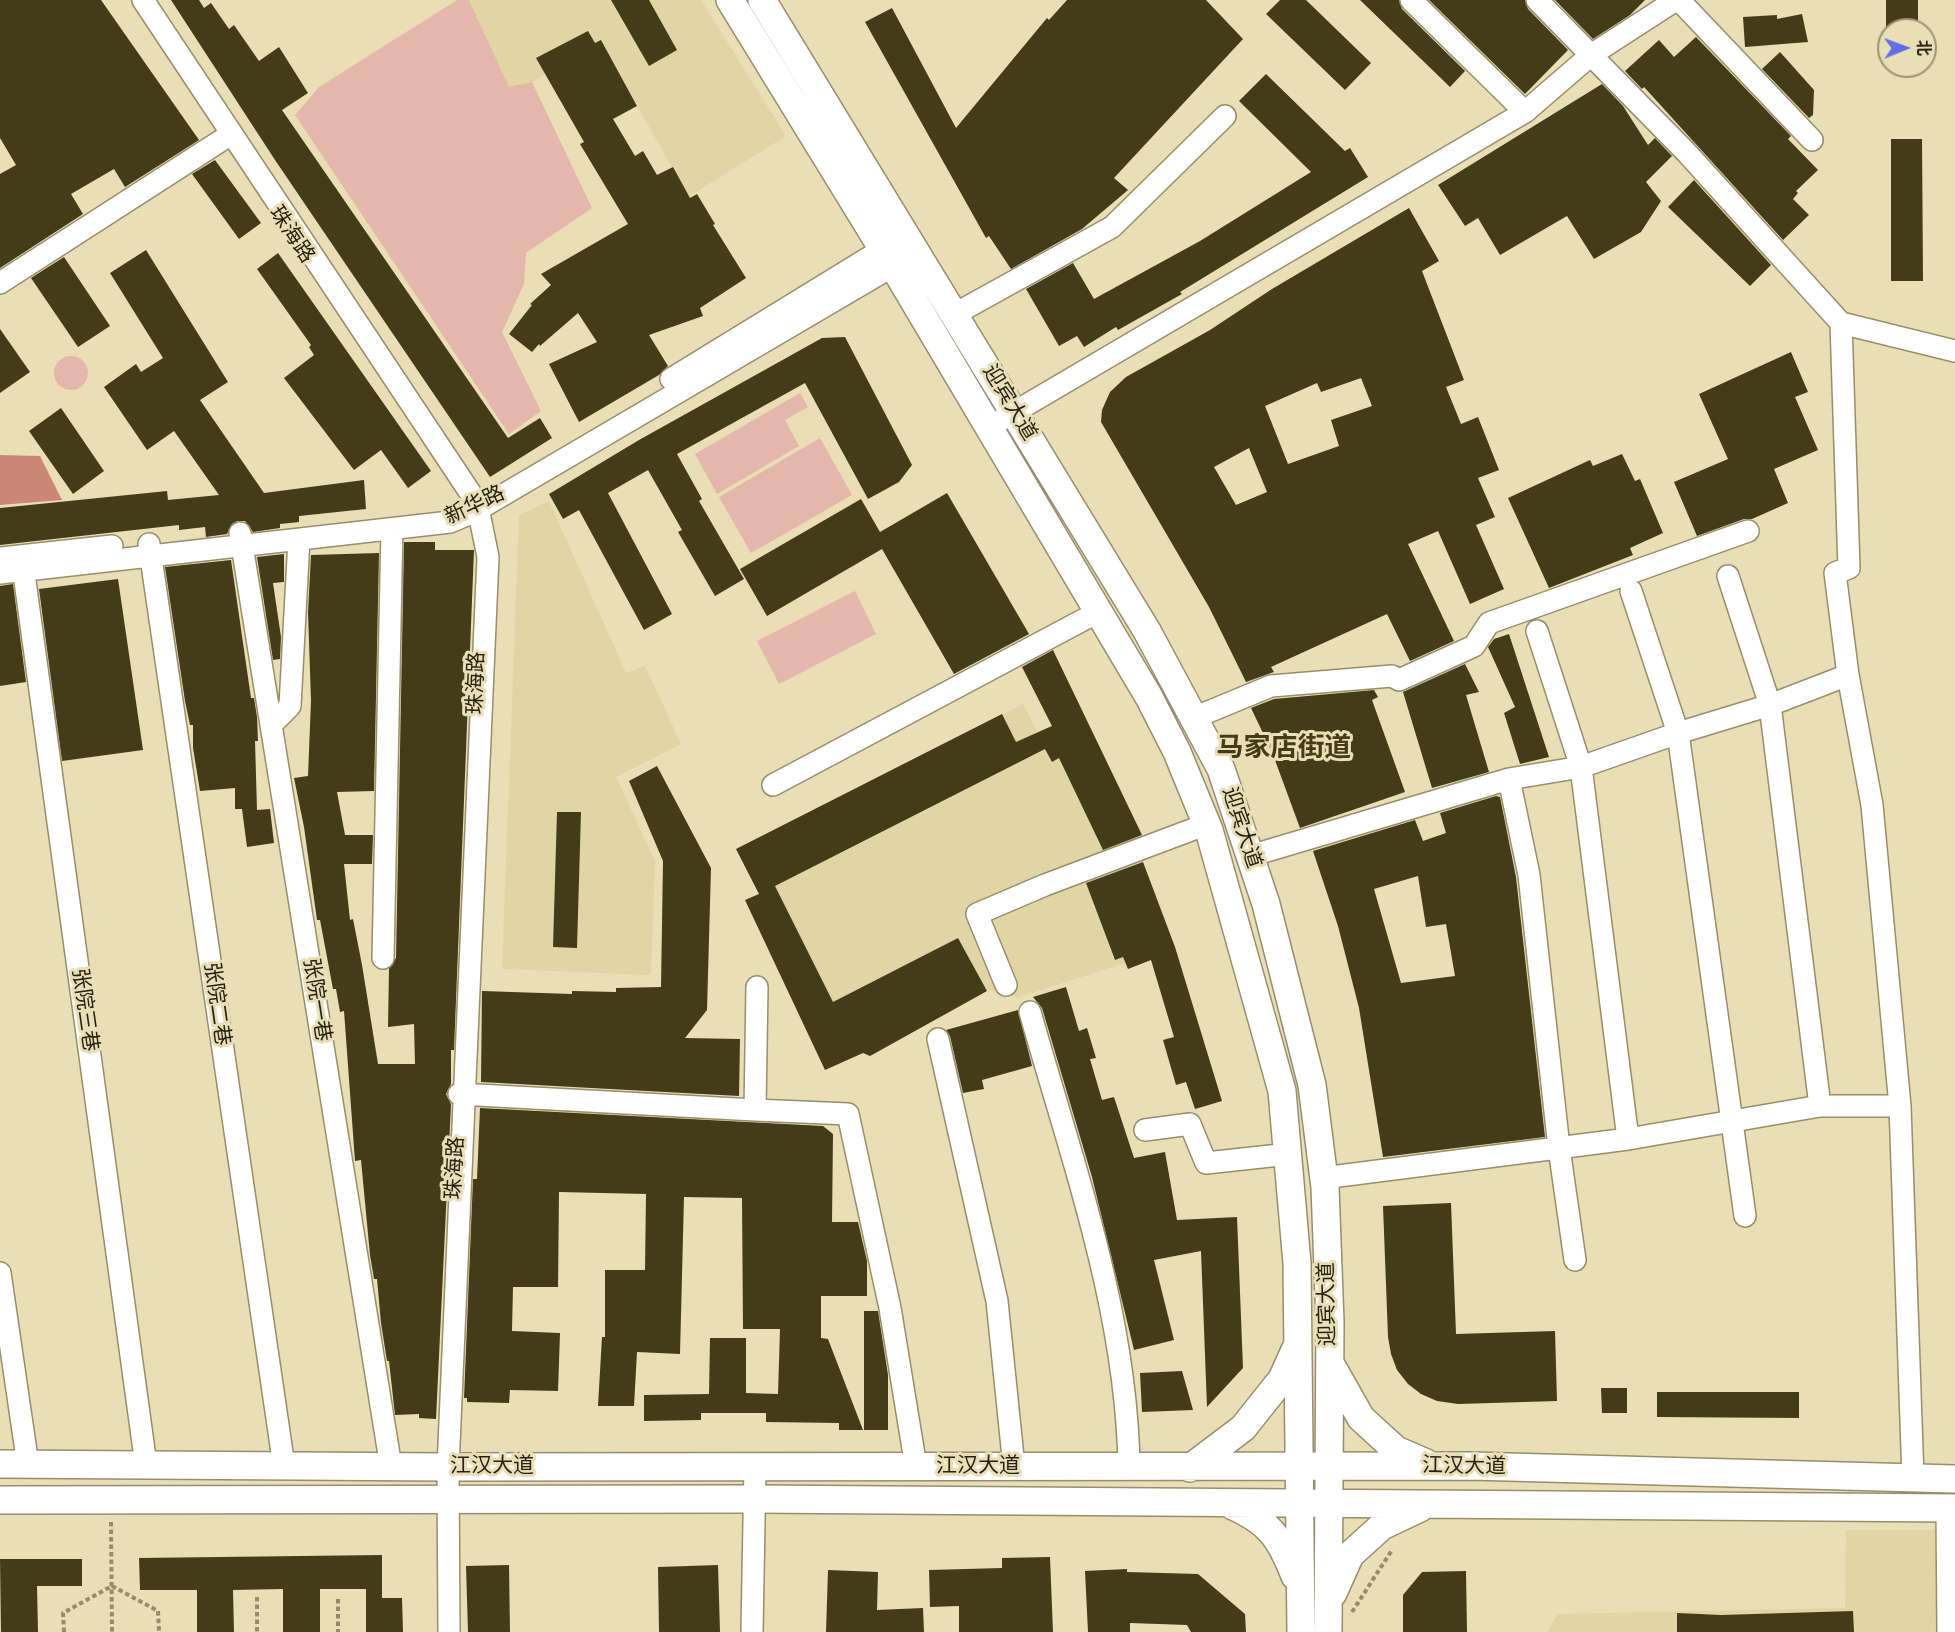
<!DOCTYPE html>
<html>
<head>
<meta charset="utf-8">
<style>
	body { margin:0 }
	#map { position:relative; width:1955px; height:1632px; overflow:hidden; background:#e9deb6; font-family:"Roboto Condensed","Noto Sans SC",sans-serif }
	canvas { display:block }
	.north { position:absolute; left:1877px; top:18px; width:60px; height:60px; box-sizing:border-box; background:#e9deb6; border:2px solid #9b9374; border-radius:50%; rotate:89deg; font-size:16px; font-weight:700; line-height:24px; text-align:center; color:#262212 }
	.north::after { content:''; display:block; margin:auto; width:21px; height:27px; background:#626fe7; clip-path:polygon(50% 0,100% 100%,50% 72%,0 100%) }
</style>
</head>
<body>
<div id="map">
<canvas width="1955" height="1632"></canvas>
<div class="north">北</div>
</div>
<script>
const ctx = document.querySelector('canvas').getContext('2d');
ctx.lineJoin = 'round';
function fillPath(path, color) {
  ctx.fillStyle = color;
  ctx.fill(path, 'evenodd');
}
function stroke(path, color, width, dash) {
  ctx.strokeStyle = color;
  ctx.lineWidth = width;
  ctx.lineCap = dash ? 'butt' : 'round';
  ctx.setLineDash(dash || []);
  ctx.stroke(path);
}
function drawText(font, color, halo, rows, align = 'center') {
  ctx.font = font + ' "Roboto Condensed","Noto Sans SC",sans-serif';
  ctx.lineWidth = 6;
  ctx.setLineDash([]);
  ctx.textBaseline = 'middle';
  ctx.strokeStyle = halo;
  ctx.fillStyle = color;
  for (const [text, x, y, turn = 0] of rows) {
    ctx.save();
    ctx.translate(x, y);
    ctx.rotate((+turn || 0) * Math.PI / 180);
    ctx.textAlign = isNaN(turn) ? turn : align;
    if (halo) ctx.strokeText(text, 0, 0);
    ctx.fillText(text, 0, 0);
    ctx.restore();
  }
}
fillPath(new Path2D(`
	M469 0H701L786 136 688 197 601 40 532 82 509 88Z
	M549 501 626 673 645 666 681 744 616 777 655 861 651 975 502 969 519 515Z
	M1023 704 1037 732 1057 723 1075 759 1100 747 1142 835 1150 856 1085 880 1114 960 1123 957 1125 963 1016 998 1002 989 987 991 870 1056 863 1053 825 1070 745 900 759 894 736 849Z
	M1846 1530H1955V1632H1547L1558 1614 1845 1608Z`), '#e2d5a5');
fillPath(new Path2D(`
	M457 0H469L509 87 532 82 592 208 526 253 524 284 502 332 541 411 509 434 295 115 319 87Z
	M54 373a17 17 0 1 1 34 0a17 17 0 1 1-34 0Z
	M800 393 808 407 785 420 799 446 717 494 695 454Z
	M820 438 852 495 751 553 719 497Z
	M855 591 876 634 779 684 757 641Z`), '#e4b7ac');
fillPath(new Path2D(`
	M0 455 40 456 62 500 0 505Z`), '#cb8775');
fillPath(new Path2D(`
	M0 0H101L199 140 125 187 114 169 71 194 83 214 0 268V174L16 165 0 138Z
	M171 0H199L204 8 211 3 229 29 234 25 259 61 279 47 308 93 282 110 508 438 540 418 552 438 490 477 275 160Z
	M611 0H649L677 50 649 66Z
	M1067 0H1206L1243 39 1114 178 1128 190 1082 229 1011 269 989 236 986 238 865 22 892 8 956 128 1047 18 1049 20Z
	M1280 0H1306L1371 63 1345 90 1266 14Z
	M1360 0H1399L1402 9 1465 71 1450 87Z
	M1429 0H1525L1528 9 1568 50 1525 94Z
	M1555 0H1645L1630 15 1593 39Z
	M1886 0H1918V30H1886Z
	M1802 14 1808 42 1745 47 1743 17 1777 15V19Z
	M588 31 595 43 601 40 637 106 613 119 635 156 643 151 657 175 673 167 690 198 697 194 715 224 713 225 746 278 700 308 703 316 649 335 668 366 659 375 579 422 549 364 597 342 578 313 540 346 539 344 532 352 509 334 532 305 530 304 551 285 541 274 628 224 580 144 584 142 536 58Z
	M1696 37 1791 136 1788 139 1818 170 1796 191 1798 193 1793 199 1809 215 1783 240 1644 87 1642 89 1625 71 1659 40 1674 57Z
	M1780 52 1814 90 1813 115 1809 118 1762 69Z
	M1266 74 1345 151 1350 148 1368 177 1180 292 1182 294 1118 330 1116 327 1084 347 1077 336 1059 346 1026 289 1073 263 1094 299 1200 241 1311 172 1239 101Z
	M1602 84 1623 106 1648 145 1655 138 1672 156 1646 182 1661 201 1641 232 1594 259 1567 216 1500 255 1478 218 1465 226 1438 185Z
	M1891 139H1922L1923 281H1891Z
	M215 160 261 223 239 239 192 174Z
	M1694 180 1771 265 1750 286 1668 207Z
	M1409 208 1439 261 1422 271 1464 380 1446 387 1461 424 1478 417 1499 470 1478 478 1495 517 1476 525 1504 589 1470 604 1438 531 1408 544 1454 641 1410 661 1387 614 1271 667 1274 672 1246 682 1209 607 1101 422 1102 410 1110 392 1126 377 1210 330 1272 289ZM1361 378 1372 406 1331 420 1339 446 1288 464 1265 406 1317 383 1321 392ZM1249 448 1267 492 1236 505 1214 467Z
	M146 250 228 382 200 400 264 493 364 480 366 509 299 516V522L280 524V528L253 532 245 521H237L232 524 227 534 206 537 205 527 179 530V525L0 545V508L167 491 168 500 219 495 174 431 147 450 104 387 136 364 141 372 163 358 110 273Z
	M278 253 431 471 408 488 381 450 354 470 284 378 314 355 309 347 311 345 257 269Z
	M64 257 110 326 78 347 31 278Z
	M0 329 30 372 0 393Z
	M845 337 912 465 899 482 868 499 805 383 677 454 702 499 699 501 744 579 715 596 678 532 682 530 648 470 608 493 672 614 644 630 579 510 563 519 549 494 639 440 822 338Z
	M1791 352 1808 392 1795 397 1818 450 1774 469 1788 503 1752 519H1744L1697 536 1674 482 1728 459 1699 394Z
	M61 408 104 471 73 494 29 431Z
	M1622 454 1635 481 1640 479 1663 533 1630 548 1633 555 1549 588 1508 498 1590 460 1593 466Z
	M947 493 1029 634 954 674 882 549 767 616 740 569 861 499 880 532Z
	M404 542H435V550H474L454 1050H451V1084L446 1094 451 1104 436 1419 419 1418V1414L395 1415 389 1361H387L381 1323 377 1279H374L370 1255 361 1160 355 1161 344 1011 340 1012 336 989H333L320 920H317L304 827 294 778 308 776 311 701 308 612 311 555 379 553 374 791 337 792 345 835H373L372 864H344L350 920 353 919 362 965 378 1064H415L414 1024 388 1027 389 969 396 958Z
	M284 554V582L273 583 281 637 280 659 273 660 257 557Z
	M231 560 251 698H254L257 717 258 741H255L257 810 270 809 274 843 247 847 242 809H235V788L200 791 193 748V725H190L185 701 165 567Z
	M118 579 143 750 62 761 39 589Z
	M13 584 26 682 0 686V586Z
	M1509 634 1549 757 1520 764 1504 713 1515 707 1488 647 1494 639Z
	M1053 650 1142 835 1103 850 1059 758 1052 762 1045 749 775 886 833 1002 958 938 987 991 870 1056 863 1053 825 1070 745 900 759 894 736 849 1002 714 1016 742 1052 726 1022 667Z
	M1465 664 1479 692 1466 695 1489 772 1432 788 1403 692Z
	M1374 690 1378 697 1372 700 1405 792 1300 828 1272 752 1251 708 1274 699Z
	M657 766 711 868 707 1010 685 1038 740 1039 739 1096 481 1082 482 991 572 994V991L616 992V988L661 987 663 861 629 781Z
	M1496 796 1500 797 1516 877 1545 1137 1383 1157 1359 1008 1338 926 1313 851 1415 820 1423 841 1446 833 1440 813ZM1418 876 1426 927 1446 924 1455 976 1401 983 1374 889Z
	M557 812H581L577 948 553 947Z
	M1143 862 1175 947 1222 1101 1195 1109 1186 1082 1176 1085 1163 1040 1174 1037 1151 960 1128 969 1123 957 1115 960 1086 883Z
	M1066 987 1079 1031 1087 1028 1096 1058 1090 1059 1102 1100 1114 1097 1134 1158 1165 1152 1177 1220 1237 1217 1243 1368 1207 1407 1201 1251 1154 1260 1174 1340 1134 1350 1092 1177 1042 1008 1033 997Z
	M1018 1010 1032 1066 982 1080 984 1089 963 1093 950 1036 946 1030Z
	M480 1108 823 1126 833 1134 832 1222H858L867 1261V1296H821V1338L828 1339 863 1430H839V1423L766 1422V1413H701V1420L644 1421V1395L709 1394 710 1338H746V1393L778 1394 780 1329H743L742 1198 684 1197 680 1354 637 1352 634 1406H598L602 1337H605V1270H645L646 1194 559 1192 558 1287H513L512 1331 560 1333 558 1391 510 1390 509 1403 467 1402V1398H464L473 1179H477Z
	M1451 1203 1456 1334 1555 1331 1557 1401 1458 1404 1437 1401 1421 1394 1408 1384 1397 1370 1391 1354 1388 1337 1383 1206Z
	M864 1311H878L888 1375V1430H864Z
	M1182 1371 1193 1410 1142 1412 1140 1373Z
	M1601 1388H1627V1413H1602Z
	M1657 1392H1799V1418L1657 1417Z
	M382 1555V1598H402L403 1632H366V1589H320V1632H283V1589L233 1590 234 1632H197V1590H140L139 1558Z
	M1050 1557 1053 1632H959V1606L930 1607 929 1570 1002 1568V1558Z
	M0 1559H82V1586H37L38 1632H1Z
	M509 1565 510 1632H468L466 1566Z
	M718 1565 720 1632H659L658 1567Z
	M1127 1569V1572L1198 1574 1245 1614 1246 1632H1191L1187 1625 1130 1623V1632H1088L1085 1571Z
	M828 1570 878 1572 877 1610 923 1608 924 1632H826Z
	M1466 1571 1467 1632H1403V1595L1422 1572Z
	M1853 1611 1854 1632H1677V1613L1721 1615Z`), '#443b18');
const minor = new Path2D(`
	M143 0 477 503 488 557 448 1467 449 1632
	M1411 0 1525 112
	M1537 0 1686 152 1841 323 1849 568 1835 573 1848 675 1872 805 1900 1106 1913 1478
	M1679 0 1812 140
	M0 283 225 138
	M955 314 1112 227 1225 116
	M1841 323 1955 351
	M671 379 883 249
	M989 427 1525 112 1591 55 1676 0
	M240 533 391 1467
	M149 544 284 1466
	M0 558 112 546
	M22 559 146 1465
	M0 573 450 522 474 512 893 266
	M1728 576 1770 705 1820 1106
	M1631 591 1678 733 1745 1216
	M1537 631 1581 767 1628 1139
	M1196 717 1271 686 1392 676 1399 680 1474 646 1489 623 1748 531
	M271 725 290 706 299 539
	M1509 779 1529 875 1559 1148 1575 1260
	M773 785 1098 612
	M1250 856 1509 779 1581 767 1678 733 1770 705 1848 675
	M383 958 392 529
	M1006 985 977 914 1045 885 1207 824
	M1030 1012C1072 1161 1127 1312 1129 1468
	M938 1039 997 1301 1014 1467
	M459 1094 755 1110 757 987
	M755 1110 848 1114 890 1308 916 1467
	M1145 1130 1190 1124 1206 1163 1289 1154
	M1323 1178 1628 1139 1820 1106H1900
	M0 1273 28 1465
	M1947 1508 1948 1632
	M752 1632 755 1466`);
const major = new Path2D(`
	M730 0 895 269 1149 697 1177 752 1209 830 1282 1091 1297 1263 1301 1632
	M762 0 1147 631 1221 769 1266 904 1312 1085 1325 1187 1330 1322 1328 1632
	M1331 1365 1361 1418 1396 1450 1426 1463
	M0 1464 445 1467 1471 1466 1955 1479
	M1190 1468 1243 1428 1282 1379 1296 1348
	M0 1500 755 1499 1955 1508
	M1229 1504C1269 1521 1280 1537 1295 1576
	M1333 1593 1350 1555 1382 1526 1420 1508`);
stroke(minor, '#988e69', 24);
stroke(major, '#988e69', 30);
stroke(new Path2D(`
	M111 1522 112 1632
	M257 1597V1632
	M338 1599V1632
	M1352 1612 1392 1550
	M64 1632 63 1613 112 1586 158 1611 159 1632`), '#948c6e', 4, [4.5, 3]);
stroke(minor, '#fff', 21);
stroke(major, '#fff', 27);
drawText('21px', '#262212', '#e9deb6', [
	["珠海路",291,235,56],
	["迎宾大道",1009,403,59],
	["新华路",475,506,-25],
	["珠海路",477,683,-88],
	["迎宾大道",1241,828,72],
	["张院一巷",316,1000,81],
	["张院二巷",216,1004,82],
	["张院三巷",84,1010,82],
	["珠海路",456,1168,-87],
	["迎宾大道",1328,1304,-91],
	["江汉大道",492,1467],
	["江汉大道",978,1467],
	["江汉大道",1464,1467,1]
]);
drawText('bold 27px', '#443b17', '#e9deb6', [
	["马家店街道",1284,749]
]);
</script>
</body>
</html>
